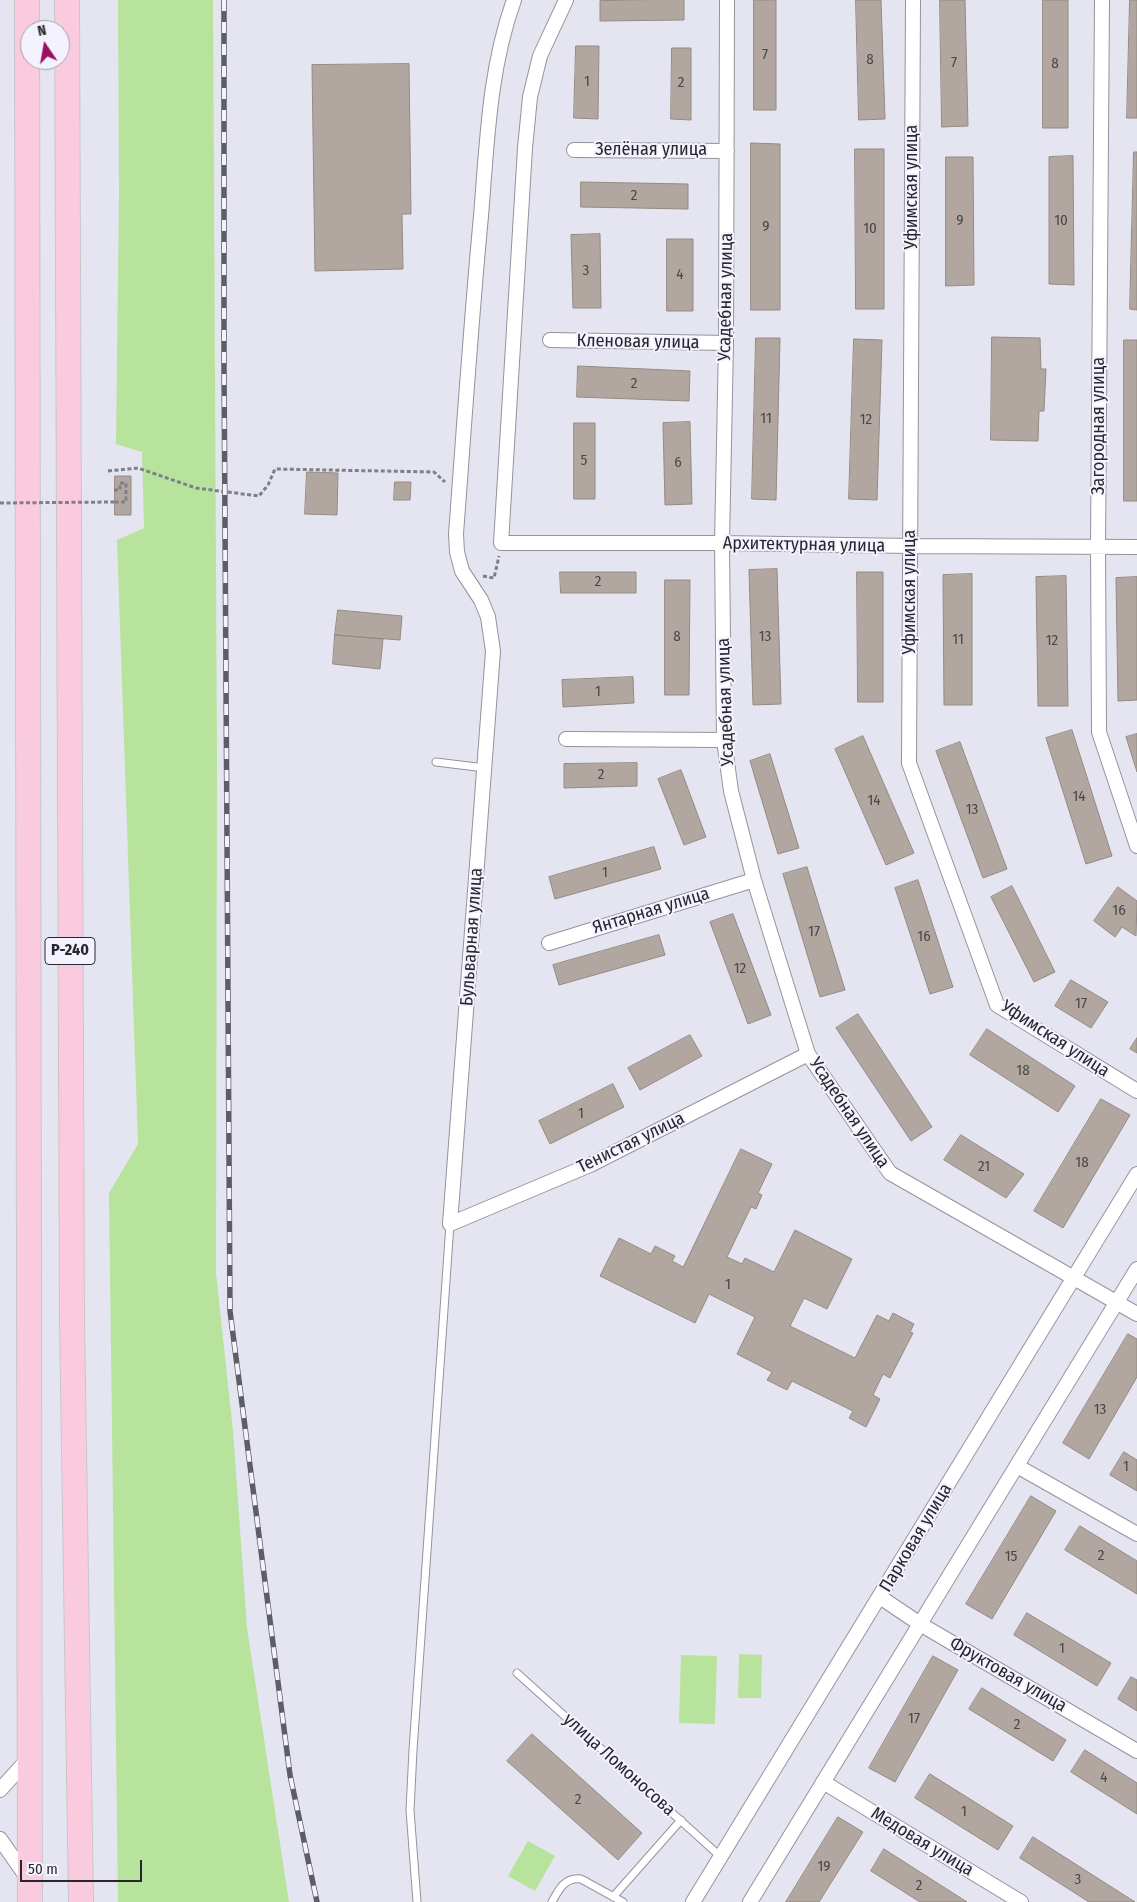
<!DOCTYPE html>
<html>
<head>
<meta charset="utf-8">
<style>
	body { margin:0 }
	#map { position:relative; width:1137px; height:1902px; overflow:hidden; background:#e5e5f1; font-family:"Fira Sans Condensed",sans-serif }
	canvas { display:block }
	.north { position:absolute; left:20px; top:20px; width:50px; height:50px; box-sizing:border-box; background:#f3f2fe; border:1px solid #a2a1aa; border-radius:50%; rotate:348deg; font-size:14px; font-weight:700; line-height:20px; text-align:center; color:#28272c }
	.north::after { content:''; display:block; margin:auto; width:18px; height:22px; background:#9b1263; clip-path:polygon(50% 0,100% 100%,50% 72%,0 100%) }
	.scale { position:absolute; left:20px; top:1860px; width:122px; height:22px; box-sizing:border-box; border:2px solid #28272c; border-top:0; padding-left:6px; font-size:15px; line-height:18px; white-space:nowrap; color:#28272c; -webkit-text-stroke:4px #f3f2fe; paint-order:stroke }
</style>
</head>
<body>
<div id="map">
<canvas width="1137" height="1902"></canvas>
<div class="north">N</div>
<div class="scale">50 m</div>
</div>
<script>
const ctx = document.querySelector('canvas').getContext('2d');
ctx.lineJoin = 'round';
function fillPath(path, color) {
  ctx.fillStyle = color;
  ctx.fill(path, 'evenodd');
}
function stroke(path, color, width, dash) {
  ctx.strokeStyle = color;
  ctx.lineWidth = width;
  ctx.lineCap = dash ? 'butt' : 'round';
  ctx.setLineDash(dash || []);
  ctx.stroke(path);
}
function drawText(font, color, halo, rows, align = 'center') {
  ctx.font = font + ' "Fira Sans Condensed",sans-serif';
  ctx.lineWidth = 4;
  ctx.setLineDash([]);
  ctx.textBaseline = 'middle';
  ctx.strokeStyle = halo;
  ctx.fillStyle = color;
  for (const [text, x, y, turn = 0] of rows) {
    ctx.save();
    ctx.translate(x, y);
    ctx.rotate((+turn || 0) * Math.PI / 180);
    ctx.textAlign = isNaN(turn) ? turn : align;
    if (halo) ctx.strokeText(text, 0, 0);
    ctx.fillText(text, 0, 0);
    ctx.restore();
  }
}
fillPath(new Path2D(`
	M118 0H213L217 756 216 1273 233 1431 247 1628 289 1902H118L109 1193 138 1144 117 540 144 528 142 452 116 444 119 192Z
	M739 1654 762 1655 761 1698H738Z
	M681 1655 717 1656 715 1724 679 1723Z
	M528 1841 555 1856 535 1891 508 1876Z`), '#b8e39d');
const building = new Path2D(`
	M684 0V20L600 21V1Z
	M754 0H776V110H754Z
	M856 0H881L885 119 859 120Z
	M940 0H965L968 126 942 127Z
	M1043 0H1068V128H1043Z
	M1130 0H1137V118H1127Z
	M576 46H599L598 119 574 118Z
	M672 48H691V120L671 119Z
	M409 64 411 214H402L403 269 315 271 312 65Z
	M751 143 780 144V310H751Z
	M855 149H884V309H856Z
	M1134 152H1137V310L1130 309Z
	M1073 156 1074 285 1049 284V157Z
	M946 157H973L974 285 946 286Z
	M581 182 688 184V209L581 207Z
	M600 234 601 308H573L571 235Z
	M667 239H693V311H667Z
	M992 337 1040 338 1041 369H1046L1044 411H1039L1038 441 991 440Z
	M756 338H780L776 500 752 499Z
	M854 339 882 340 877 500 849 499Z
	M1124 340H1137V501H1124Z
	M578 366 690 371 689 401 577 397Z
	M690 422 692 504 665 505 663 423Z
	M574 423H595V499H574Z
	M307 472 338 473 337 515 305 514Z
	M115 476H131V515H115Z
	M395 482H411L410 500H394Z
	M777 569 781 704 753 705 749 570Z
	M560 572H636V593H561Z
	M857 572H883V702H858Z
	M972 574V705H944L943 575Z
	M1066 576 1068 706H1038L1036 577Z
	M1137 577V700L1118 701 1116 578Z
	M665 580H690L689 695H665Z
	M338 610 402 616 400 640 335 635Z
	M335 635 383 639 380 669 333 664Z
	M633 677 634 703 563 707 562 680Z
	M1072 730 1112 856 1086 864 1046 738Z
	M1137 734V772L1126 737Z
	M863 736 914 853 886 865 835 749Z
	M960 742 1007 869 983 878 936 751Z
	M770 754 799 848 778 854 750 761Z
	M637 763V786L564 788V764Z
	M681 770 706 837 684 845 658 779Z
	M654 847 661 869 555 899 549 877Z
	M807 867 845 990 820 997 783 874Z
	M918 880 953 987 930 994 895 888Z
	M1012 886 1055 972 1034 982 991 897Z
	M1118 887 1137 901 1136 936 1122 927 1115 937 1094 921Z
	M733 914 771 1015 748 1024 710 922Z
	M659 935 665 955 559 985 553 965Z
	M1071 980 1108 1002 1091 1028 1055 1006Z
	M858 1014 932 1127 911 1141 836 1028Z
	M987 1029 1075 1086 1058 1112 970 1055Z
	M690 1035 702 1056 640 1090 628 1068Z
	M1137 1038V1053L1130 1049Z
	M613 1084 624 1107 550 1144 539 1121Z
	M1101 1099 1130 1115 1063 1228 1034 1211Z
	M961 1135 1024 1174 1006 1198 944 1160Z
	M741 1149 772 1164 758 1193 762 1195 756 1209 751 1207 727 1257 742 1264 745 1258 774 1272 795 1230 852 1259 827 1309 804 1298 790 1326 855 1358 877 1315 889 1321 893 1313 914 1324 910 1332 913 1333 890 1378 883 1374 873 1395 880 1399 866 1427 849 1418 853 1411 792 1381 787 1390 767 1380 772 1372 737 1354 755 1317 709 1294 695 1323 600 1276 619 1238 651 1254 655 1246 675 1256 672 1261 683 1267Z
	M1128 1334 1137 1339V1377L1089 1459 1063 1443Z
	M1124 1452 1137 1460V1491L1110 1475Z
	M1031 1496 1056 1511 992 1619 966 1604Z
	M1080 1526 1137 1561V1594L1065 1550Z
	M1027 1613 1111 1663 1097 1686 1014 1635Z
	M933 1656 958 1670 895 1782 869 1768Z
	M1131 1677 1137 1680V1711L1118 1699Z
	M982 1688 1066 1740 1053 1761 969 1709Z
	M532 1734 642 1833 618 1860 507 1761Z
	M1085 1750 1137 1783V1814L1071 1772Z
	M930 1774 1013 1826 998 1850 915 1798Z
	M838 1817 863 1832 819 1902H786Z
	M1033 1837 1135 1902H1089L1020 1858Z
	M884 1849 967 1902H920L871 1871Z`);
fillPath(building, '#b2a7a0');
stroke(building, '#948a83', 1);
const service = new Path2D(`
	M436 762 485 768
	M517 1673 721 1857
	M613 1897 681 1820
	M417 1902 410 1810 413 1750 450 1224
	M552 1902C559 1889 565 1877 581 1879L623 1902`);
const minor = new Path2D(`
	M514 0C489 69 487 144 481 216 471 322 464 428 456 534L457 552 462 571 481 600 488 617 493 651 450 1224 590 1165 808 1054
	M566 0 540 56 530 97 525 148 501 543H722L910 546 1137 547
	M727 0 726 343 722 543 724 740 731 791 754 880 808 1054 890 1173 1137 1314
	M913 0 909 763 997 1005 1137 1091
	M1102 0 1098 547 1099 732 1137 846
	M574 150 727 151
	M550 340 726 343
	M566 739 724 740
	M549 943 754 880
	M1017 1466 1137 1534
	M880 1597 920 1624 1137 1751
	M823 1782 1021 1902
	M0 1790 28 1759
	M0 1839 28 1879
	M693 1902 1137 1174
	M750 1902 1137 1269`);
const trunk = new Path2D(`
	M27 0 30 1902
	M67 0 72 1320 81 1902`);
stroke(service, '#93939e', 9);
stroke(minor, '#93939e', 16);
stroke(trunk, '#c7c7c8', 26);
stroke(new Path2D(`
	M108 471 138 468 196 488 259 496 268 485 275 469 434 472 445 482
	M114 490H120V483H126V502H114
	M483 576 494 578 499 556`), '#7f7f87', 3, [4, 2.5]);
stroke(service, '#fff', 7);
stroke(minor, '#fff', 14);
stroke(trunk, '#facbdf', 24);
const rail = new Path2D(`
	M224 0V366L230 1311 290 1775 317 1902`);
stroke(rail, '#5d5d64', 5.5);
stroke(rail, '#f3f2fe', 4, [11]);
stroke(new Path2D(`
	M0 503 114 502`), '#7f7f87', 3, [4, 2.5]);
drawText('15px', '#4a4749', null, [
	["7",765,55],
	["8",870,60],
	["7",954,63],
	["8",1055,64],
	["1",587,82],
	["2",681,83],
	["2",634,196],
	["9",960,221],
	["10",1061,221],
	["9",766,227],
	["10",870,229],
	["3",586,271],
	["4",680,275],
	["2",634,384],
	["11",766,419],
	["12",866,420],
	["5",584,461],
	["6",678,463],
	["2",598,582],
	["8",677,637],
	["13",765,637],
	["11",958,640],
	["12",1052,641],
	["1",598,692],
	["2",601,775],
	["14",1079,797],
	["14",874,801],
	["13",972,810],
	["1",605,873],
	["16",1119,911],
	["17",814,932],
	["16",924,937],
	["12",740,969],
	["17",1081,1004],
	["18",1023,1071],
	["1",581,1114],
	["18",1082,1163],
	["21",984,1167],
	["1",728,1285],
	["13",1100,1410],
	["1",1126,1467],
	["2",1101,1556],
	["15",1011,1557],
	["1",1062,1649],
	["17",914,1719],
	["2",1017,1725],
	["4",1104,1778],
	["2",578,1800],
	["1",964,1812],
	["19",824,1867],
	["3",1078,1880],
	["2",919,1886]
]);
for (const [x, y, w] of [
	[70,951,50]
]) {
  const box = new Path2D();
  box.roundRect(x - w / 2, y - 13.5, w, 27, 4);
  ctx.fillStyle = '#f3f2fe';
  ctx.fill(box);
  stroke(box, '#28272c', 1);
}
drawText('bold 16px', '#28272c', null, [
	["Р-240",70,951]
]);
drawText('18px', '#28272c', '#f3f2fe', [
	["Зелёная улица",651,150],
	["Уфимская улица",912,187,-90],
	["Усадебная улица",726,297,-89],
	["Кленовая улица",638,342,1],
	["Загородная улица",1099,426,-90],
	["Архитектурная улица",804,545,1],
	["Уфимская улица",910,592,-90],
	["Усадебная улица",726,702,-92],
	["Янтарная улица",651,911,-17],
	["Бульварная улица",472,937,-86],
	["Уфимская улица",1055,1039,33],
	["Усадебная улица",849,1113,56],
	["Тенистая улица",631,1143,-26],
	["Парковая улица",916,1538,-59],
	["Фруктовая улица",1008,1675,30],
	["улица Ломоносова",619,1765,42],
	["Медовая улица",922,1842,31]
]);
</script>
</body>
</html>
